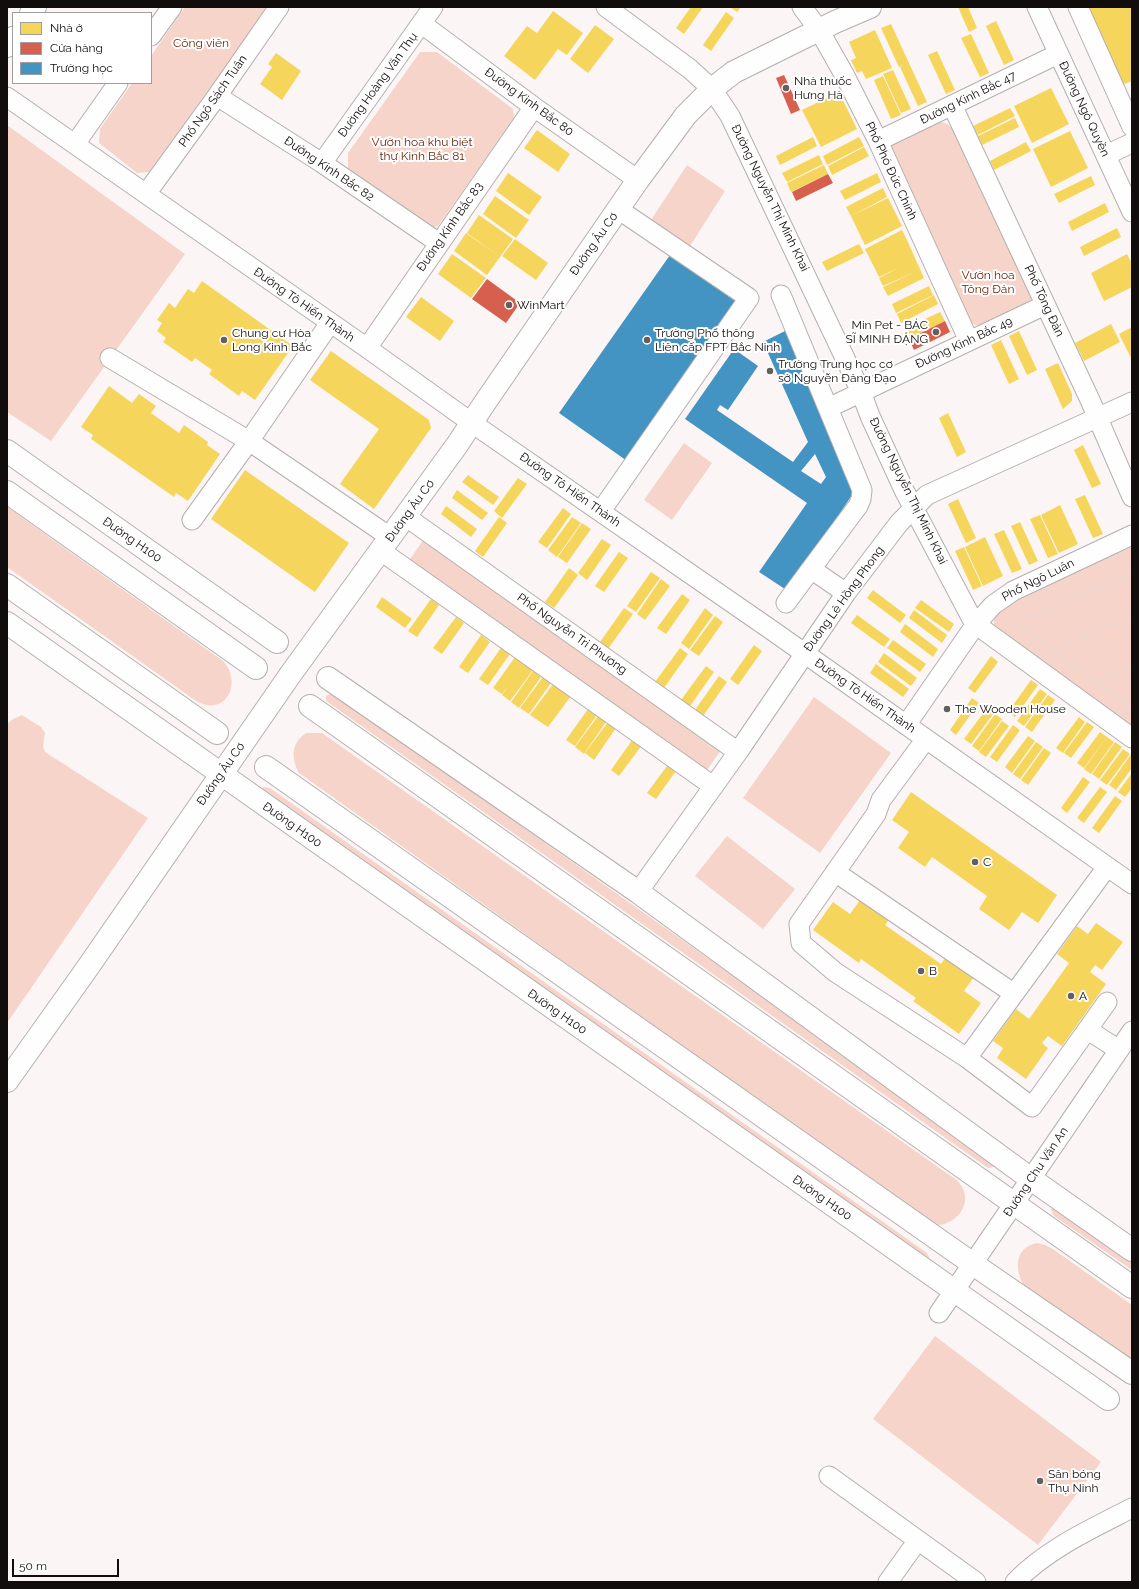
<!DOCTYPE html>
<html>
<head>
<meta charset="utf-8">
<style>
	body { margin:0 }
	#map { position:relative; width:1139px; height:1589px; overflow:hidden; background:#fbf6f5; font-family:Raleway,sans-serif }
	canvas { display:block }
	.frame { position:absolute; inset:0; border:8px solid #110d0c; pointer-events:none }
	.legend { position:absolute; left:12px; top:12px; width:140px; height:72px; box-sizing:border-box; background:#fff; border:1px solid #a09e9e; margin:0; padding:5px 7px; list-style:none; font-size:12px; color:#110d0c }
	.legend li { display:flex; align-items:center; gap:8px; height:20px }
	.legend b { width:20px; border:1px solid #a09e9e }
	.scale { position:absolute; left:12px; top:1559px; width:107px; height:18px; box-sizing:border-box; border:2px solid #110d0c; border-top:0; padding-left:5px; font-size:12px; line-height:14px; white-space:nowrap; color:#110d0c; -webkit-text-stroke:3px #fff; paint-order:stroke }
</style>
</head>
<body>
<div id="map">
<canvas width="1139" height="1589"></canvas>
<div class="frame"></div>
<ul class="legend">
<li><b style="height:11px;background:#f6d55c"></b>Nhà ở</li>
<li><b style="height:11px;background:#d6604d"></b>Cửa hàng</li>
<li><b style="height:11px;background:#4393c3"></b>Trường học</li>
</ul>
<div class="scale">50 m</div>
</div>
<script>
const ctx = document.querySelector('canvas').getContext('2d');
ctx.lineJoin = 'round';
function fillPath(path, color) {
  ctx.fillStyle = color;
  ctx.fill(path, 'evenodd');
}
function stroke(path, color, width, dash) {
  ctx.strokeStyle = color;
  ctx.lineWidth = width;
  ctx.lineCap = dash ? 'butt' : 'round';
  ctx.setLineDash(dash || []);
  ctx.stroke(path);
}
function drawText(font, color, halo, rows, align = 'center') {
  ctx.font = font + ' Raleway,sans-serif';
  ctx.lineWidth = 4;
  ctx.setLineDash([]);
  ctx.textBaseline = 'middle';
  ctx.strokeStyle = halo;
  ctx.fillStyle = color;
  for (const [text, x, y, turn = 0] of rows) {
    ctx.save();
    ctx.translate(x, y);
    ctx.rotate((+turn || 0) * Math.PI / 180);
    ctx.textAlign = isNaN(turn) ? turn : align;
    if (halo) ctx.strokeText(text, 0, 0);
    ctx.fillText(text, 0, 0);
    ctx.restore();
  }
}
fillPath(new Path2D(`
	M185 7H268L149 172 137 173 99 143 100 129 132 83H151V56Z
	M420 52H437L513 109 514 118 438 226 431 228 348 168V153Z
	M938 122C945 122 949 124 953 130L1032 294 1031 301 1027 308 981 327 971 323 889 152 890 143Z
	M7 125 185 254 51 441 7 412Z
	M687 165 725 191 690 246 651 220Z
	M684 443 712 463 672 520 644 500Z
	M7 507 223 661C243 682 226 718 196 701L7 567Z
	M424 539 721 750 705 773 408 562Z
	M1132 547V729L994 625V612L1037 588Z
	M331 693 335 694 993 1160 994 1164V1167L988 1168 329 703 326 700V696Z
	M814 697 891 753 820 853 743 798Z
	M22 715 41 727 45 733 43 746 45 752 148 818 7 1023V724L13 719Z
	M306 733H322L958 1181C960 1184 962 1187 963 1189 971 1207 955 1224 938 1225L848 1164 299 773C291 758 291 743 306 733Z
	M263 787 270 788 927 1253 929 1257 928 1260 261 790Z
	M727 836 795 889 763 929 695 876Z
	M1052 1207 1132 1258V1270L1054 1216 1051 1210Z
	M1037 1243 1045 1245 1053 1249 1132 1305V1363L1025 1287C1014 1271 1014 1247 1037 1243Z
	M935 1336 1101 1462 1038 1545 873 1419Z`), '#f6d4ca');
fillPath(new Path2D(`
	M691 7H703L684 34 676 28Z
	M730 7H741L737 12Z
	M958 7H968L977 28 969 32Z
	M1088 7H1132V81L1122 85Z
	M553 11 583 33 567 55 558 49 535 80 504 56 527 26 537 33Z
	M726 12 734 18 711 51 703 45Z
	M996 21 1014 60 1004 65 986 26Z
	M891 24 927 102 918 106 900 67 904 64 899 67 881 28Z
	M595 25 614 39 588 73 570 59Z
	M875 30 892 68 866 79 862 71 857 73 851 60 856 58 849 42Z
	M971 34 989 73 980 77 961 38Z
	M937 51 955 90 946 94 928 55Z
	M276 53 301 71 282 100 260 84 272 67 268 64Z
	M893 70 911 109 901 113 883 74Z
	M883 76 901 115 891 119 874 80Z
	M1051 88 1069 124 1032 143 1014 106Z
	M839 92 857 129 821 147 802 110Z
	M1010 108 1015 116 978 135 973 126Z
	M1015 118 1019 127 982 145 978 136Z
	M537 130 570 154 558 172 524 148Z
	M1070 131 1088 168 1051 187 1033 149Z
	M813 137 817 146 780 165 776 156Z
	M859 137 864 146 827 165 823 156Z
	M1026 142 1031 151 994 170 990 161Z
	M864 147 869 156 832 175 828 166Z
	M819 155 823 164 787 182 782 173Z
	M824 165 828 174 791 192 787 183Z
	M508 173 542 197 529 215 496 191Z
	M877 173 881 182 845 200 840 191Z
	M1091 176 1095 185 1059 203 1054 194Z
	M883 188 887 197 851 216 846 207Z
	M495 196 529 220 516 238 483 214Z
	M888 198 902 226 865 245 860 235 887 222 860 235 851 216Z
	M1105 203 1109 212 1072 231 1068 222Z
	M479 215 513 239 500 257 467 233Z
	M1117 228 1121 237 1084 256 1080 247Z
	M902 230 907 240 888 249 907 240 924 278 888 296 883 287 917 271 883 286 879 278 898 268 879 277 865 249Z
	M466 233 500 257 487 275 454 251Z
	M515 239 548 263 536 280 502 256Z
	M859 244 864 253 827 271 822 262Z
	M452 254 486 278 471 298 438 274Z
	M1127 254 1132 264V287L1104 301 1091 273Z
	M202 281 293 346 255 400 242 391 239 396 209 374 212 370 195 358 192 362 163 342 166 338 157 331 162 323 157 320 169 303 175 308 188 289 194 293Z
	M929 286 933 295 896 313 892 304Z
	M934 295 938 304 901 323 897 314Z
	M421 297 454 321 440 341 406 317Z
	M940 312 945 321 909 339 904 329Z
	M1111 324 1120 342 1084 361 1075 343Z
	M1132 327V360L1119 334Z
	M1019 331 1037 370 1027 375 1009 336Z
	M1001 340 1019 379 1009 384 991 345Z
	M331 351 429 420 431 428 374 509 340 484 379 429 310 380Z
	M1058 363 1072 394V401L1063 409 1045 369Z
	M109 386 132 403 139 394 156 406 151 413 179 433 184 425 208 442 207 445 220 454 188 501 176 493 174 497 91 439 93 435 81 427Z
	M948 413 966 452 957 457 939 418Z
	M1083 445 1101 484 1092 488 1074 450Z
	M245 470 349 543 315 592 211 519Z
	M468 475 499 497 493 505 462 482Z
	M518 478 527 484 502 518 494 511Z
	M457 490 488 513 482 520 452 498Z
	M1085 495 1103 534 1093 538 1075 499Z
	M958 499 976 538 966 543 948 504Z
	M1060 505 1078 544 1059 553 1041 515Z
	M446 506 477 529 471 537 441 514Z
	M563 508 571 514 547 548 538 542Z
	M1040 515 1058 554 1048 558 1030 519Z
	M499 517 507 523 483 557 475 551Z
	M572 517 581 523 557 557 548 550Z
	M1020 522 1038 561 1029 565 1011 526Z
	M582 523 591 529 567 563 558 557Z
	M1004 530 1022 569 1012 573 994 534Z
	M985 537 1003 576 993 581 975 542Z
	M602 539 611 545 587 580 578 573Z
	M975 542 993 581 983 586 965 547Z
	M964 547 982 586 973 590 955 551Z
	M619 552 628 558 604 592 595 586Z
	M569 568 578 575 554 608 545 602Z
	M651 572 660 578 636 612 627 606Z
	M661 579 670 586 645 620 637 614Z
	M873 590 906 615 900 623 867 598Z
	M682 594 690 600 666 634 657 628Z
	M382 597 412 619 405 628 376 607Z
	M431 599 439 605 417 637 408 631Z
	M921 600 954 624 949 632 915 608Z
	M624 608 633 614 608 649 600 642Z
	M705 608 713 615 689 649 681 643Z
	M914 610 947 635 942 643 909 618Z
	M857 615 890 639 884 647 851 623Z
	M715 616 723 622 699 656 690 650Z
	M456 617 464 623 442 654 433 648Z
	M905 624 938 649 933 657 900 632Z
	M481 635 490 642 468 673 459 667Z
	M893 640 926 664 920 672 887 648Z
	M754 645 762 651 738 685 730 679Z
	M501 648 510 654 488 685 479 679Z
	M680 648 688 654 664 688 655 682Z
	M884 653 917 678 911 686 878 662Z
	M991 656 998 662 975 693 968 688Z
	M515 657 533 670 510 701 502 695 508 686 502 694 493 688Z
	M876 664 909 689 903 697 870 673Z
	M706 666 714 672 690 706 681 700Z
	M533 671 541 677 519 708 511 702Z
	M719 676 727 682 703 716 695 710Z
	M543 677 551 683 529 714 520 708Z
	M1031 680 1038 685 1015 717 1008 712Z
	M553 684 571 696 548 727 530 715Z
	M1040 689 1047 694 1024 726 1017 721Z
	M1048 695 1055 700 1032 732 1025 727Z
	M972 698 979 703 956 735 950 730Z
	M987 708 994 713 971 744 964 739Z
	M588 709 597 715 575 746 566 740Z
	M995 714 1002 719 979 751 972 746Z
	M598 716 606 722 584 754 575 747Z
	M1079 717 1085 722 1063 753 1056 748Z
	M1002 721 1009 726 986 757 979 752Z
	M608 722 616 728 594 760 585 753Z
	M1087 722 1094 727 1071 758 1064 753Z
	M1013 725 1020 730 997 762 990 757Z
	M1100 732 1107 737 1084 768 1077 763Z
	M1028 736 1035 741 1012 773 1005 767Z
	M1107 737 1114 742 1091 774 1084 769Z
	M633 739 642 745 619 776 611 770Z
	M1036 742 1043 747 1020 779 1013 774Z
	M1115 742 1122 747 1099 779 1092 774Z
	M1044 748 1051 753 1028 785 1021 780Z
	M1123 749 1130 754 1107 785 1100 780Z
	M1132 753V768L1116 790 1109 785Z
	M670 762 678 768 656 799 647 793Z
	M1132 773V788L1125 797 1118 792Z
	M1083 777 1090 782 1067 813 1061 808Z
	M1100 787 1107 792 1084 823 1077 818Z
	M911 792 1057 895 1038 923 1022 912 1009 930 979 909 987 896 932 857 925 867 898 848 909 832 892 820Z
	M1115 796 1122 801 1099 833 1092 828Z
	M863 896 891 917 885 925 941 964 946 957 974 977 964 991 981 1003 959 1034 913 1001 916 998 861 959 859 963 813 930 833 902 850 914Z
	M1096 923 1123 942 1102 970 1095 965 1090 972 1106 984 1062 1046 1048 1036 1042 1043 1048 1048 1026 1079 997 1058 1003 1048 993 1041 1016 1009 1029 1019 1069 963 1057 954 1077 926 1088 934Z`), '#f6d55c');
fillPath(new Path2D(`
	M784 75 800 110 791 114 776 78Z
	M828 174 833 183 796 201 792 192Z
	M487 279 520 303 506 323 472 299Z
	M945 321 950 332 914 350 909 339Z`), '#d6604d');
fillPath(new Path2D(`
	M670 255 748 310 637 468 559 413Z
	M785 331 856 489 788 591 759 572 807 503 685 419 734 349 758 366 728 410 720 405 717 410 793 462 808 442 763 342ZM815 454 826 477 821 484 801 471Z`), '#4393c3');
const minor = new Path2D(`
	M606 7 690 69 712 89 730 116 861 392 870 416 904 490 972 619 985 631 1132 738
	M802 7 819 30 845 76 878 141 969 341
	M1037 7 1132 212
	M1078 7 1132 127
	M422 24 534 107 638 180
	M151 36 172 7
	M217 96 322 163 439 243
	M7 97 367 348 472 423 770 629 1132 884
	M952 105 1090 400 1132 497
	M878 141 1058 54
	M75 144 118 83
	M1106 155 1132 143
	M322 163 433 7
	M146 194 217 96 279 7
	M781 295 862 490 861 499 858 506 811 569
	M367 348 534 107
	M110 358 249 441 390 537
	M828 408 1045 305
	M601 511 749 298 618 209
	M405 516 738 752
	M192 520 249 441 330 323
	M381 551 713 786
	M786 603 811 569 846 593
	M906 725 976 624 993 605 1013 591 1132 535
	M926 739 881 800 876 814 799 924 801 943 835 972 967 1058 1107 867
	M835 872 1013 993
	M638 892 738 752 846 593 899 523 927 495 1132 402
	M1088 1030 1119 1050
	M967 1058 1032 1107 1107 1002
	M939 1313 1132 1031
	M829 1476 976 1582
	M888 1582 918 1540
	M1015 1582C1047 1549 1091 1529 1132 1508`);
const major = new Path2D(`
	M31 13 35 7
	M7 46 13 38
	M7 451 277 642
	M7 492 256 668
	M7 585 217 733
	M7 623 1108 1399
	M328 678 638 892 1031 1179 1132 1250
	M310 706 1132 1287
	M266 767 973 1264 1132 1373
	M7 1081 86 970 290 675 457 445 484 404 638 180 686 115 712 89 734 72 835 22 870 7`);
stroke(minor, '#b4afae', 21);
stroke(major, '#b4afae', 24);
stroke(new Path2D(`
	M1132 573 1016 623 1132 709
	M1053 650 1132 617
	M1087 686 1132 667
	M1124 713 1132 705`), '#e1dfde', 2.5, [1, 3]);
stroke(minor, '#fefefe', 19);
stroke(major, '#fefefe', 22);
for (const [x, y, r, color] of [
	[786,88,4,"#635f5e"],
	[509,305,4,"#635f5e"],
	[936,332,4,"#635f5e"],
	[224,340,4,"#635f5e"],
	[647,340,4,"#635f5e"],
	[770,371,4,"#635f5e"],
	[947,709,4,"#635f5e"],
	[975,862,4,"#635f5e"],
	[921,971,4,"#635f5e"],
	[1071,996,4,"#635f5e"],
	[1040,1481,4,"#635f5e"]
]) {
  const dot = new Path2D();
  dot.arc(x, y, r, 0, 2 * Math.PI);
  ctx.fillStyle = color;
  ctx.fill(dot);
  stroke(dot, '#fff', 1.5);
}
drawText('12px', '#661d04', '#fff', [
	["Công viên",201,43],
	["Vườn hoa khu biệt",422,142],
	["thự Kinh Bắc 81",422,156],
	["Vườn hoa",988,275],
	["Tông Đản",988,289]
]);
drawText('12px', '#110d0c', '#fff', [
	["Nhà thuốc",794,81],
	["Hưng Hà",794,95],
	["WinMart",517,305],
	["Min Pet - BÁC",928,325,"right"],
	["SĨ MINH ĐẶNG",928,339,"right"],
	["Chung cư Hòa",232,333],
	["Long Kinh Bắc",232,347],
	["Trường Phổ thông",655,333],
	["Liên cấp FPT Bắc Ninh",655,347],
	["Trường Trung học cơ",778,364],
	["sở Nguyễn Đăng Đạo",778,378],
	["The Wooden House",955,709],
	["C",983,862],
	["B",929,971],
	["A",1079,996],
	["Sân bóng",1048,1474],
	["Thụ Ninh",1048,1488]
], 'left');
drawText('12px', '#110d0c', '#fff', [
	["Đường Hoàng Văn Thụ",378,85,-54],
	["Đường Kinh Bắc 47",968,98,-26],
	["Phố Ngô Sách Tuân",213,101,-55],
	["Đường Kinh Bắc 80",529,102,36],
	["Đường Ngô Quyền",1084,109,65],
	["Đường Kinh Bắc 82",329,169,34],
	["Phố Phó Đức Chính",891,171,65],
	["Đường Nguyễn Thị Minh Khai",770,198,64],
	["Đường Kinh Bắc 83",450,227,-55],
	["Đường Âu Cơ",594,244,-55],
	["Phố Tông Đản",1044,301,65],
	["Đường Tô Hiến Thành",304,305,35],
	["Đường Kinh Bắc 49",964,343,-25],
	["Đường Tô Hiến Thành",570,490,35],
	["Đường Nguyễn Thị Minh Khai",908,491,64],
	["Đường Âu Cơ",410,511,-54],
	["Đường H100",132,540,35],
	["Phố Ngô Luân",1038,580,-27],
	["Đường Lê Hồng Phong",844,599,-54],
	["Phố Nguyễn Tri Phương",572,634,35],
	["Đường Tô Hiến Thành",865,696,35],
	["Đường Âu Cơ",221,774,-55],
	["Đường H100",292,825,35],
	["Đường H100",557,1012,35],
	["Đường Chu Văn An",1036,1172,-56],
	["Đường H100",822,1198,35]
]);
</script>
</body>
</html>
